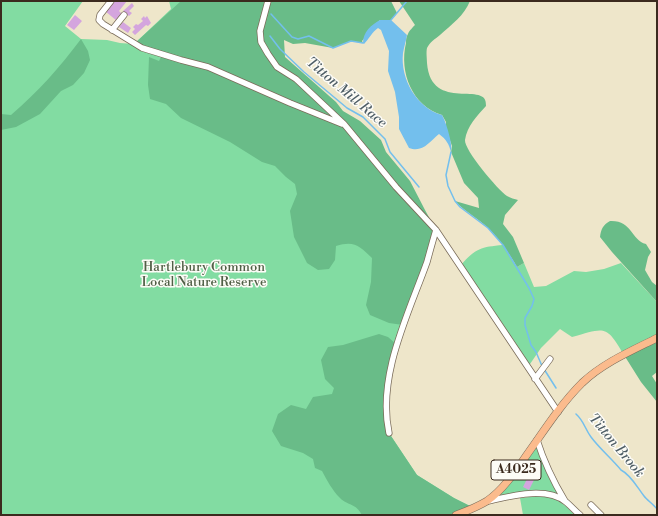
<!DOCTYPE html>
<html>
<head>
<meta charset="utf-8">
<style>
	body { margin:0 }
	#map { position:relative; width:658px; height:516px; overflow:hidden; background:#eee6ca; font-family:"Libre Bodoni",serif }
	canvas { display:block }
	.frame { position:absolute; inset:0; border:2px solid #3b2a1e; pointer-events:none }
</style>
</head>
<body>
<div id="map">
<canvas width="658" height="516"></canvas>
<div class="frame"></div>
</div>
<script>
const ctx = document.querySelector('canvas').getContext('2d');
ctx.lineJoin = 'round';
function fillPath(path, color) {
  ctx.fillStyle = color;
  ctx.fill(path, 'evenodd');
}
function stroke(path, color, width, dash) {
  ctx.strokeStyle = color;
  ctx.lineWidth = width;
  ctx.lineCap = dash ? 'butt' : 'round';
  ctx.setLineDash(dash || []);
  ctx.stroke(path);
}
function drawText(font, color, halo, rows, align = 'center') {
  ctx.font = font + ' "Libre Bodoni",serif';
  ctx.lineWidth = 3;
  ctx.setLineDash([]);
  ctx.textBaseline = 'middle';
  ctx.strokeStyle = halo;
  ctx.fillStyle = color;
  for (const [text, x, y, turn = 0] of rows) {
    ctx.save();
    ctx.translate(x, y);
    ctx.rotate((+turn || 0) * Math.PI / 180);
    ctx.textAlign = isNaN(turn) ? turn : align;
    if (halo) ctx.strokeText(text, 0, 0);
    ctx.fillText(text, 0, 0);
    ctx.restore();
  }
}
fillPath(new Path2D(`
	M1 1H83L65 26 81 39 107 40 120 43 134 44 171 9 169 1H268L263 17 411 305 389 380V433L417 475 454 498 474 508 456 515H1Z
	M503 245 517 267 524 263 534 287 546 286 574 271 586 272 604 269 621 263 657 302V338L624 355C606 324 605 328 572 337L560 329 541 348 530 364 526 365 461 265C476 248 481 247 503 245Z
	M537 440 565 501 538 493 487 501 495 495Z
	M539 496C557 497 563 503 575 515H523L520 498Z`), '#82dca2');
fillPath(new Path2D(`
	M181 1H391L397 13 391 20H380L362 41 363 43 351 41 333 48 305 43 293 44 284 40 285 57 336 102 343 111 360 121 381 140 386 152 410 181 425 210 436 230 403 325 389 323 370 315 366 305 371 282 372 258C360 246 354 240 336 246L335 260 329 269 318 270 307 263 294 237 290 211 297 194 295 184 286 177 275 166 262 162 230 142 181 118 166 104 150 99 148 85 149 57 159 61 162 55 134 44Z
	M399 1H470C464 16 452 24 440 35 435 39 430 42 427 48 426 52 427 59 427 63 431 114 489 79 486 106 477 116 467 126 465 140 464 150 498 190 507 196 510 198 515 199 518 200L505 215 503 224 513 237 524 263 517 267C509 253 500 240 489 229 478 218 465 212 455 201L479 208 478 198 464 183 451 152 452 146 446 129V122L442 115C412 106 399 72 406 43 406 40 406 37 408 34 409 31 413 27 415 25Z
	M81 39 88 51 90 60 84 73 73 85 61 91 40 114 16 127 1 130V114L11 115C38 92 60 67 81 39Z
	M610 221C632 220 631 240 646 244L651 252 648 257 645 270 652 282 657 286V302L612 252 600 237C601 229 603 225 610 221Z
	M379 334 388 337 396 344 389 380V433L417 475 454 498 474 508 456 515H362C356 503 348 506 340 498 332 490 327 480 322 471L315 468 313 459 303 453 281 446 272 431 278 414 291 405 306 409 313 397 332 394 334 388 325 379 321 360 328 347 343 345Z
	M657 338V372L652 376 657 384V402L641 382 624 355Z`), '#69bc88');
fillPath(new Path2D(`
	M380 20H391L407 35C406 41 404 47 403 53 400 79 417 108 442 115 446 122 453 144 451 152 449 144 446 139 439 134 429 142 423 153 409 148L399 129V117L395 92 388 71 389 51 381 30 378 28C372 32 369 39 364 44L363 43C363 32 371 25 380 20Z`), '#73bfed');
stroke(new Path2D(`
	M271 14 292 37 298 39 309 36 333 48 351 41 363 43
	M391 20 407 1
	M270 36 280 49 304 72 347 108 363 117 385 139 390 152 419 187
	M451 152 446 175 448 186 455 201 460 207 488 228 503 245 529 288 534 299 532 306 525 318V325L531 345 536 352 542 366
	M544 369 556 388
	M576 414C584 421 585 429 591 437 600 449 611 458 621 470 631 475 637 487 644 496 647 500 653 504 657 509`), '#73bfed', 1.5);
fillPath(new Path2D(`
	M113 1H127L119 11 122 14 117 21 105 11Z
	M132 3 134 6 129 11 132 13 129 16 123 11Z
	M75 15 82 21 74 30 67 25Z
	M144 16 145 18 147 16 151 23 148 26 146 25 135 35 132 32 135 29 133 27 136 24 138 25 143 21 141 19Z
	M123 22 131 28 128 33 119 27Z
	M533 467 539 470 529 490 523 487Z`), '#d4a5de');
const minor = new Path2D(`
	M111 1 100 15 99 20 103 24 142 48 181 60 208 67 290 103 342 124
	M268 1 260 31 261 42 268 54 277 67 296 79 344 124 396 187 436 230 558 412
	M112 30 124 15
	M535 379 550 359
	M389 433C377 376 408 315 427 262 430 251 433 240 436 230
	M537 440C544 462 553 481 565 501
	M488 501C511 496 546 486 566 502 571 506 575 511 580 515
	M591 505 601 515`);
const major = new Path2D(`
	M456 515C467 511 477 507 487 501 503 490 515 472 526 456 544 431 560 405 582 383 603 363 631 351 657 338`);
stroke(minor, '#7a6c5a', 7);
stroke(major, '#7a6c5a', 8);
stroke(minor, '#fff', 5.5);
stroke(major, '#fbbb8d', 7);
for (const [x, y, w] of [
	[516,470,50]
]) {
  const box = new Path2D();
  box.roundRect(x - w / 2, y - 10, w, 20, 3);
  ctx.fillStyle = '#fdfcf7';
  ctx.fill(box);
  stroke(box, '#3b2a1e', 1);
}
drawText('bold 12px', '#3b2a1e', null, [
	["A4025",516,470]
]);
drawText('13px', '#505f46', '#fdfcf7', [
	["Hartlebury Common",204,268],
	["Local Nature Reserve",204,283]
]);
drawText('italic 14px', '#4f5e66', '#fdfcf7', [
	["Titton Mill Race",346,93,40],
	["Titton Brook",616,446,50]
]);
</script>
</body>
</html>
